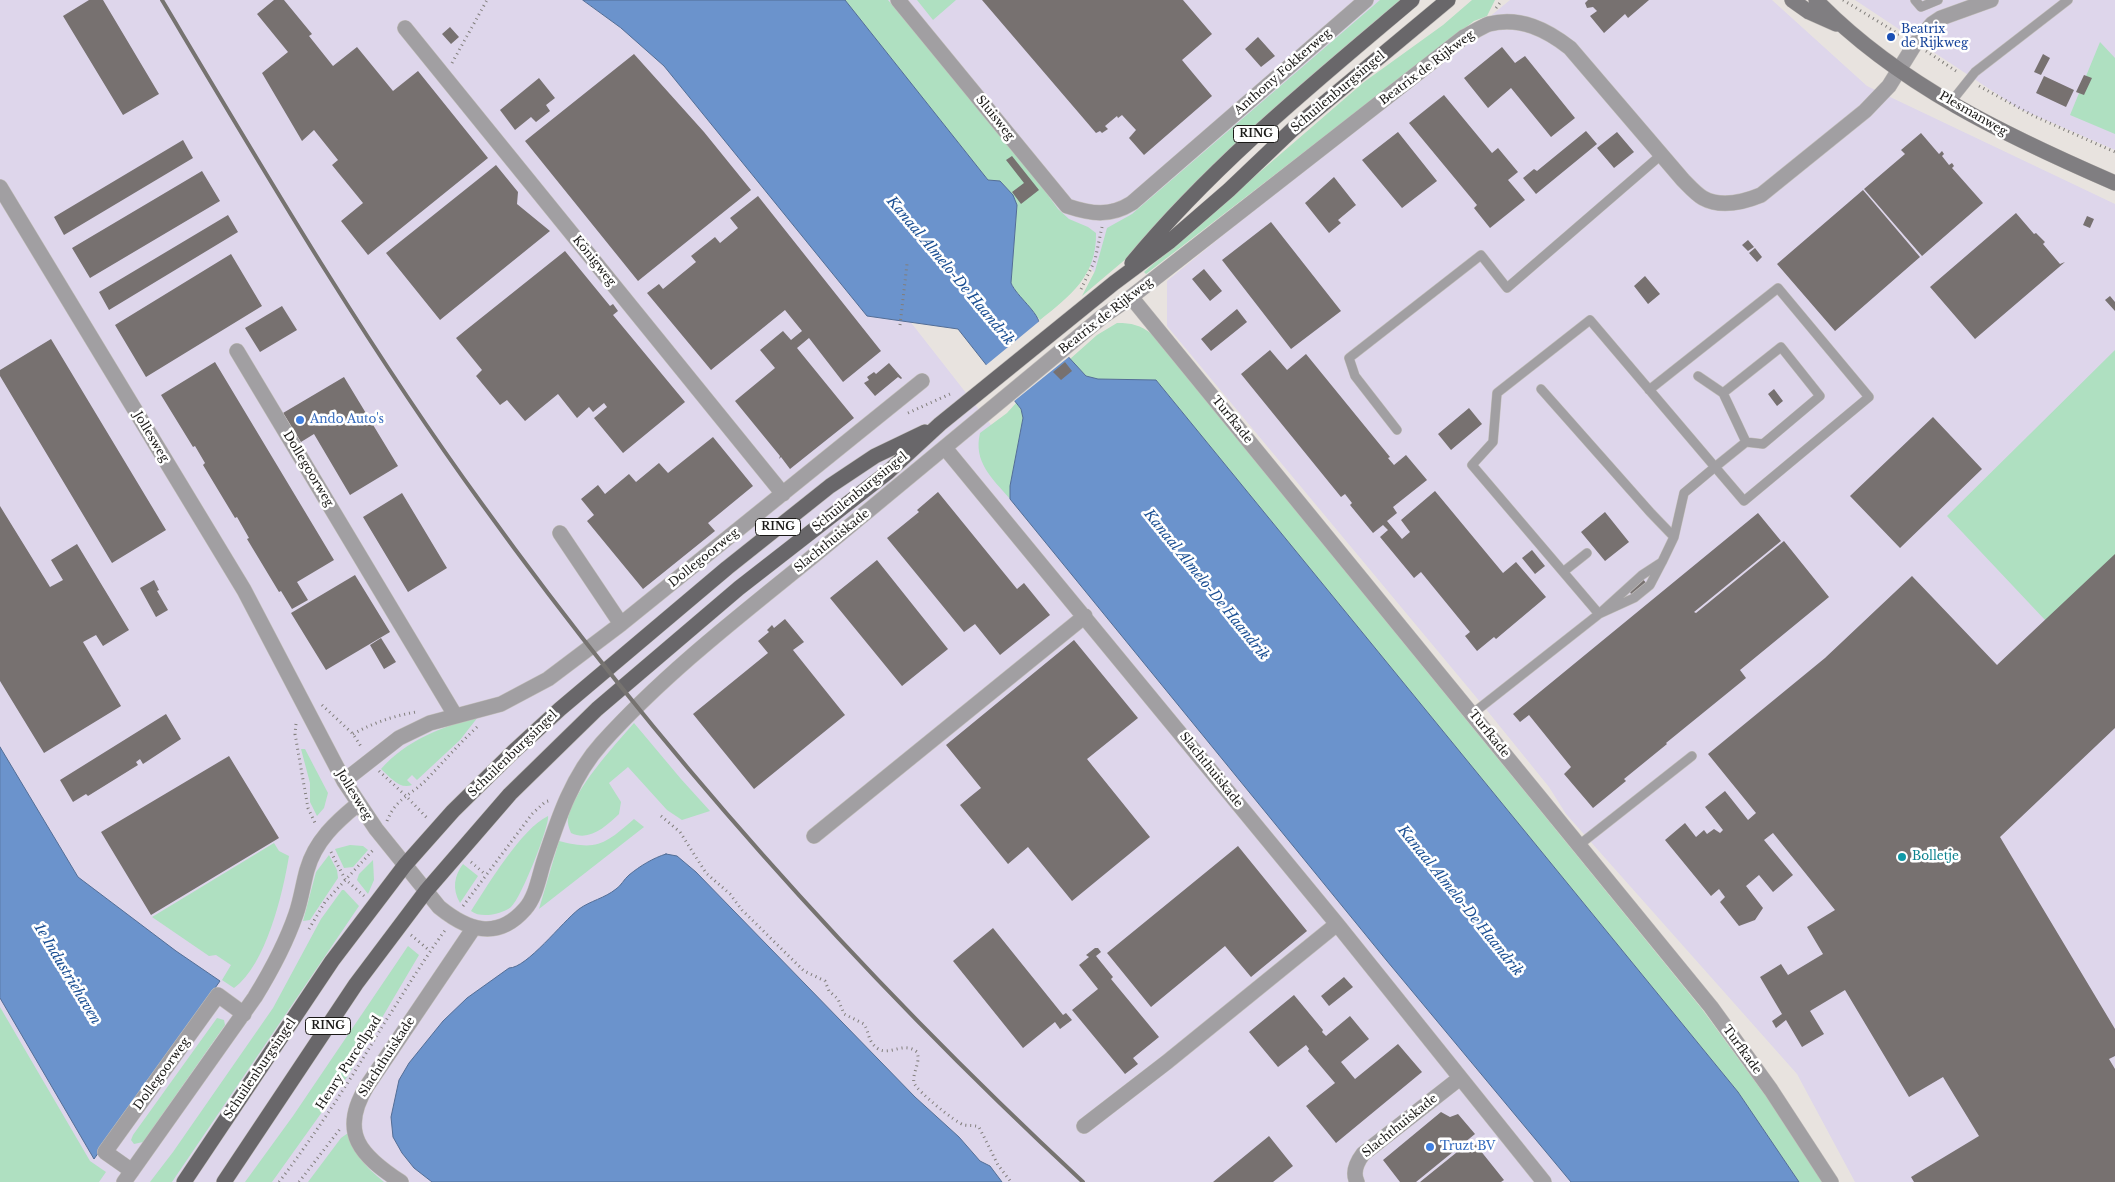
<!DOCTYPE html>
<html>
<head>
<meta charset="utf-8">
<style>
	body { margin:0 }
	canvas { display:block; background:#e8e3df }
</style>
</head>
<body>
<canvas width="2115" height="1182"></canvas>
<script>
const ctx = document.querySelector('canvas').getContext('2d');
ctx.lineJoin = 'round';
function fillPath(path, color) {
  ctx.fillStyle = color;
  ctx.fill(path, 'evenodd');
}
function stroke(path, color, width, dash) {
  ctx.strokeStyle = color;
  ctx.lineWidth = width;
  ctx.lineCap = dash ? 'butt' : 'round';
  ctx.setLineDash(dash || []);
  ctx.stroke(path);
}
function drawText(font, color, halo, rows, align = 'center') {
  ctx.font = font + ' "Libre Baskerville",serif';
  ctx.lineWidth = 5;
  ctx.setLineDash([]);
  ctx.textBaseline = 'middle';
  ctx.strokeStyle = halo;
  ctx.fillStyle = color;
  for (const [text, x, y, turn = 0] of rows) {
    ctx.save();
    ctx.translate(x, y);
    ctx.rotate((+turn || 0) * Math.PI / 180);
    ctx.textAlign = isNaN(turn) ? turn : align;
    if (halo) ctx.strokeText(text, 0, 0);
    ctx.fillText(text, 0, 0);
    ctx.restore();
  }
}
fillPath(new Path2D(`
	M0 0H597L737 100 1583 1182H0Z
	M874 0H1421L1098 277Z
	M1510 0H1772L1867 86 2115 204V1182H1855L1797 1074 1566 814 1549 787 1481 703 1167 326V281Z
	M1855 0H2115V150L2018 108Z`), '#ded6eb');
fillPath(new Path2D(`
	M845 0H888L1026 165 1058 209 1069 219 1088 227 1096 233C1097 276 1070 296 1040 320L1017 293 1011 283 1017 205 1013 195 1000 181 988 180Z
	M917 0H956L933 20Z
	M1380 0H1403L1127 258 1082 296 1095 271 1107 228 1132 214Z
	M1472 0H1495L1487 16 1474 21 1146 274 1144 272 1364 82 1443 25Z
	M2100 42 2115 58V134L2070 115Z
	M1117 323C1132 323 1140 325 1152 334L1702 1009 1779 1114 1823 1182H1799L1738 1092 1156 380 1098 379 1086 376 1070 359 1097 335Z
	M2115 350V555L2046 621 1947 516Z
	M1016 403 1021 409 1023 418 1010 486V499C992 478 973 462 980 433L1007 413Z
	M478 717 460 740 417 780 412 775 407 780 412 785C400 790 390 777 381 769 407 740 441 727 478 717Z
	M634 723 681 779 710 811 682 820 667 810 628 767 609 783 621 802 619 814C606 826 590 842 571 833 569 828 567 823 568 818 575 788 614 746 634 723Z
	M301 749H305L328 793 324 808 317 816 310 802V783Z
	M548 816C550 825 521 899 511 907 502 914 481 919 471 911 488 885 521 829 548 816Z
	M634 819 644 827 539 909 559 841C598 851 605 844 634 819Z
	M274 843 279 851 289 856C283 893 266 965 234 988L222 980 231 965 216 955 209 956 152 917Z
	M350 845 363 846 368 850 353 867 344 868 335 849Z
	M329 855 337 870 338 878 310 920 303 921 316 872Z
	M373 860 374 880 368 894 357 880 359 874Z
	M463 864 478 876 460 903C452 889 454 876 463 864Z
	M342 890H344L359 906 172 1182H150L173 1152 273 1008 321 919Z
	M408 946 419 955 347 1077 272 1182H245L293 1116Z
	M0 1007 90 1161 106 1172 99 1182H0Z
	M217 1018 224 1020 225 1025 143 1142 134 1144 131 1140 133 1135Z
	M348 1133C356 1157 365 1166 384 1182H308L341 1138Z`), '#afe0c1');
const water = new Path2D(`
	M583 0H845L988 180 1000 181 1013 195 1017 205 1011 283C1017 297 1039 312 1040 326L1086 376 1098 379 1156 380 1738 1092 1799 1182H1571L1387 961 1010 499V486L1023 418 1021 409 958 329 867 316 664 66 621 28Z
	M0 747 78 877 176 951 220 981 94 1159 0 998Z
	M666 854 677 856 696 872 915 1097 959 1137 980 1161 990 1166 1002 1182H432L414 1168 402 1153 393 1137 391 1117 399 1080 409 1063 443 1021 467 998 509 968C527 968 562 922 579 909 590 901 605 898 616 889 621 886 624 879 629 875 640 866 653 858 666 854Z`);
fillPath(water, '#6b93cc');
stroke(water, '#536e96', 1);
fillPath(new Path2D(`
	M1042 319V325L1070 356 1013 402 985 366Z`), '#e8e3df');
fillPath(new Path2D(`
	M89 0H103L159 94 123 115 63 16Z
	M274 0H284L312 34 309 36 333 66 357 47 393 91 418 71 488 158 368 255 341 221 363 203 332 165 338 160 314 130 302 141 262 73 288 52 257 14Z
	M982 0H1183L1212 34 1182 60 1212 96 1144 155 1129 138 1136 130 1122 115 1118 118 1117 116 1105 126 1108 129 1102 133 1100 131 1096 133Z
	M1588 0H1649L1628 18 1625 14 1604 33 1590 16 1597 11 1593 7 1587 8 1585 3Z
	M450 27 459 37 451 44 442 34Z
	M1258 37 1275 56 1261 67 1245 49Z
	M1502 47 1515 63 1525 56 1575 118 1551 137 1511 88 1488 108 1464 78Z
	M634 54 704 132 751 190 638 281 525 141Z
	M2043 54 2050 58 2041 75 2034 72Z
	M2084 75 2092 78 2084 95 2076 92Z
	M2044 76 2074 90 2066 107 2036 93Z
	M539 78 555 98 546 105 550 111 536 122 531 117 515 130 500 110Z
	M1444 95 1492 153 1498 148 1518 172 1508 180 1525 200 1490 228 1474 208 1477 205 1409 123Z
	M1586 131 1597 144 1536 194 1523 178 1534 169 1537 171Z
	M1398 132 1437 181 1402 208 1362 160Z
	M1617 132 1634 152 1614 168 1597 148Z
	M1921 133 1939 154 1942 151 1944 154 1942 156 1949 165 1952 163 1954 166 1952 168 1983 203 1922 256 1864 189 1905 154 1901 150Z
	M183 140 193 158 64 235 54 217Z
	M1012 156 1039 190 1021 204 1012 192 1024 183 1006 160Z
	M496 165 518 192 517 204 550 231 440 320 386 253Z
	M202 171 220 201 90 278 72 248Z
	M1334 177 1356 205 1338 220 1341 223 1329 233 1305 203Z
	M1863 190 1920 257 1835 331 1777 264Z
	M758 196 881 351 843 382 809 338 797 348 854 418 790 469 781 457 779 459 780 456 735 401 775 368 760 350 783 331 791 340 802 331 785 310 711 370 647 293 659 284 663 289 696 262 691 256 715 237 720 243 738 228 730 218Z
	M2016 213 2034 234 2036 233 2045 242 2043 244 2060 264 2065 262 1975 339 1930 287Z
	M228 215 238 232 109 310 99 292Z
	M2087 216 2094 219 2090 228 2083 225Z
	M1271 222 1341 311 1291 349 1222 260Z
	M1748 240 1754 247 1748 251 1742 245Z
	M1755 248 1762 257 1757 262 1749 253Z
	M565 251 610 306 613 304 618 311 613 315 685 402 623 453 594 418 607 407 604 403 593 412 589 407 577 418 558 394 525 421 507 400 500 405 476 376 482 370 456 338Z
	M231 254 262 306 146 377 115 325Z
	M1204 269 1222 291 1210 301 1192 279Z
	M1645 276 1660 294 1648 304 1634 286Z
	M2110 296 2115 302V311L2105 300Z
	M282 306 297 330 260 352 245 328Z
	M1237 309 1247 322 1211 351 1201 339Z
	M51 339 166 530 112 563 0 376V370Z
	M1270 350 1287 370 1306 354 1390 457 1388 458 1394 465 1406 455 1427 480 1393 507 1397 513 1387 521 1402 539 1410 532 1401 520 1435 491 1503 573 1516 562 1546 597 1496 639 1494 637 1477 651 1465 636 1470 632 1421 572 1414 578 1380 537 1388 530 1383 525 1373 533 1350 505 1352 503 1345 494 1341 497 1241 374Z
	M215 362 334 560 297 582 308 600 292 609 281 591 279 592 247 539 249 538 237 517 235 518 203 465 205 463 195 446 193 447 161 395Z
	M1065 362 1072 371 1061 380 1053 372Z
	M889 363 902 378 901 379 898 377 875 396 864 383 869 380 867 377 874 372 876 374Z
	M344 377 398 466 350 495 314 434 301 442 283 413Z
	M1774 389 1783 401 1777 406 1768 394Z
	M1469 408 1482 424 1451 450 1438 434Z
	M1933 417 1982 469 1900 548 1850 496Z
	M713 437 753 486 708 523 715 531 643 589 587 521 594 515 581 499 598 485 605 494 629 474 636 482 659 463 668 473Z
	M938 492 1017 589 1024 583 1050 615 1000 655 975 624 964 632 887 538 919 512 917 510Z
	M402 493 447 568 408 592 363 517Z
	M0 506 50 587 63 580 51 560 77 544 129 630 103 646 96 635 83 642 121 706 44 753 0 681Z
	M1605 512 1629 542 1605 561 1581 532Z
	M1758 513 1781 541 1694 612 1696 613 1784 541 1829 597 1740 670 1746 678 1666 743 1667 744 1624 779 1626 781 1593 808 1564 774 1571 767 1529 715 1520 722 1513 714Z
	M1532 550 1545 566 1535 574 1522 558Z
	M2115 554V728L2000 837 2115 1029V1056L2109 1059 2115 1069V1182H1914L1911 1177 1979 1136 1943 1077 1909 1097 1845 990 1810 1011 1824 1034 1802 1047 1786 1020 1776 1028 1772 1021 1782 1014 1760 977 1781 964 1788 975 1823 954 1807 927 1835 910 1773 833 1764 840 1793 875 1773 892 1759 875 1746 886 1763 908 1755 920 1739 926 1720 902 1725 897 1719 889 1711 896 1665 840 1685 823 1696 837 1704 830 1707 834 1714 829 1720 833 1723 830 1705 807 1725 791 1748 820 1756 813 1708 754 1825 658 1912 576 1997 665Z
	M877 560 948 649 902 686 830 598Z
	M355 575 390 632 326 670 291 613Z
	M1642 578 1647 584 1634 595 1631 594 1630 592Z
	M154 580 159 590 157 591 168 610 156 617 140 588Z
	M785 619 804 642 793 650 845 715 754 789 693 714 768 653 758 641 769 632 767 630 772 625 774 628Z
	M381 638 396 662 384 669 370 645Z
	M1074 640 1138 718 1087 759 1150 837 1072 901 1028 847 1008 864 960 805 981 788 946 745Z
	M166 714 181 739 143 764 140 759 136 762 138 765 88 796 86 794 73 802 60 780Z
	M229 756 279 838 151 915 101 832Z
	M1238 846 1307 931 1251 977 1225 946 1151 1007 1107 953Z
	M993 928 1063 1015 1066 1013 1072 1020 1060 1029 1055 1022 1023 1048 953 961Z
	M1095 948H1098L1101 952 1096 956 1113 977 1111 979 1159 1037 1133 1058 1138 1064 1125 1074 1072 1010 1098 989 1079 965 1089 957 1086 955Z
	M1344 977 1353 987 1329 1006 1321 996Z
	M1294 995 1323 1030 1322 1032 1326 1036 1350 1016 1369 1039 1341 1062 1355 1079 1398 1044 1422 1072 1336 1143 1306 1106 1335 1083 1308 1051 1309 1049 1306 1045 1278 1067 1249 1032Z
	M1441 1112 1450 1117 1458 1114 1475 1134 1416 1182H1400L1383 1160Z
	M1269 1136 1293 1166 1273 1182H1213Z
	M1472 1140 1504 1180 1501 1182H1420Z`), '#777170');
const service = new Path2D(`
	M1915 0 1921 7 1938 0
	M1951 102 1975 72 2068 0
	M1541 389 1650 512 1674 537
	M1649 390 1778 288 1869 397 1744 501 1715 467 1746 442 1763 444 1820 396 1781 347 1723 393 1698 376
	M1723 393 1746 442
	M1397 430 1355 376 1349 358 1481 255 1507 288 1661 155
	M1563 572 1587 553
	M1472 714 1599 614 1642 575 1662 562 1674 537 1684 493 1715 467 1590 320 1497 393 1493 442 1472 465 1599 614 1634 598 1650 585 1662 562
	M1579 845 1692 756`);
const minor = new Path2D(`
	M898 0 1067 206C1091 214 1110 217 1132 203L1366 0
	M405 28 783 494
	M0 187 244 590 344 781 376 829 439 907C467 930 497 941 525 909 536 897 539 876 544 861 558 819 572 776 602 743 668 670 746 611 822 549 916 472 1009 394 1102 317L1131 297 1464 37C1472 33 1481 27 1489 24 1520 16 1547 30 1570 48L1683 180C1689 186 1696 194 1703 198 1721 208 1744 202 1761 195L1865 111 1889 86 1915 44 1932 24 1941 18 1991 0
	M1131 297 1711 1007 1771 1090 1831 1182
	M237 351 455 715
	M945 448 1337 924 1544 1182
	M560 533 621 624
	M344 781 399 738 430 723 501 704 548 679 621 624 922 381
	M814 836 1085 616
	M1084 1126 1167 1062 1337 924
	M132 1171 105 1152 218 995 244 1014
	M124 1182 255 997C271 971 286 943 296 914 301 900 303 884 307 870 315 841 336 822 358 804
	M401 1182C361 1156 338 1133 367 1086L473 929
	M1357 1182C1352 1172 1357 1162 1363 1154L1460 1078`);
const secondary = new Path2D(`
	M1792 0 1809 12 1836 24
	M1816 0C1898 85 2009 137 2115 183`);
const primary = new Path2D(`
	M1132 263C1214 164 1314 83 1412 0
	M184 1182 332 961 405 865 453 811 513 752 560 709 727 568 830 486 875 456 925 432
	M224 1182 356 984 426 891 510 794 597 709 739 588 888 472 940 424 1114 283 1169 242 1229 190 1292 130 1448 0`);
stroke(service, '#c3bfbb', 10);
stroke(minor, '#c3bfbb', 16);
stroke(secondary, '#c3bfbb', 16);
stroke(primary, '#c3bfbb', 16);
stroke(new Path2D(`
	M1843 0 1902 36
	M1496 8 1502 0
	M1926 51 1959 73
	M452 63 487 0
	M1979 86 2034 116 2115 152
	M1081 289 1095 260 1102 227
	M900 325 907 264
	M908 413 950 394
	M322 705 353 734 362 748
	M296 724 295 734 308 808 316 825
	M353 734C373 723 393 716 416 712
	M379 771 406 796 428 819
	M661 816 680 832 706 873 730 894 742 910 804 971 825 981 829 991 838 999 844 1014 864 1024C868 1030 868 1037 872 1043 886 1062 901 1039 917 1052 921 1063 912 1072 914 1083 917 1091 956 1123 964 1125 970 1126 974 1125 979 1127L998 1165 1011 1182
	M387 821C397 796 413 795 429 777 445 760 460 743 477 727
	M331 852 345 879 364 896
	M471 862 486 875
	M463 906 532 814 545 802 551 800
	M309 929 325 902 374 849
	M411 935 430 951
	M279 1182C318 1131 352 1077 385 1022 405 991 424 959 446 929
	M299 1182 340 1129`), '#817e7b', 3, [1, 4]);
stroke(service, '#a19fa2', 9);
stroke(minor, '#a19fa2', 15);
stroke(secondary, '#807e81', 15);
stroke(primary, '#69676a', 15);
stroke(new Path2D(`
	M162 0C264 171 365 343 482 504 659 750 861 976 1083 1182`), '#767370', 4);
for (const [x, y, r, color] of [
	[1891,37,5,"#1a4fb4"],
	[300,420,5,"#3f7fe0"],
	[1902,857,5,"#0f9aa8"],
	[1430,1147,5,"#3f7fe0"]
]) {
  const dot = new Path2D();
  dot.arc(x, y, r, 0, 2 * Math.PI);
  ctx.fillStyle = color;
  ctx.fill(dot);
  stroke(dot, '#fff', 2);
}
for (const [x, y, w] of [
	[1256,134,45],
	[778,527,45],
	[328,1026,45]
]) {
  const box = new Path2D();
  box.roundRect(x - w / 2, y - 8.5, w, 17, 4);
  ctx.fillStyle = '#fff';
  ctx.fill(box);
  stroke(box, '#1a1917', 1);
}
drawText('bold 11px', '#1a1917', null, [
	["RING",1256,134],
	["RING",778,527],
	["RING",328,1026]
]);
drawText('12px', '#164399', '#fff', [
	["Beatrix",1901,30],
	["de Rijkweg",1901,44]
], 'left');
drawText('12px', '#1a1917', '#fff', [
	["Beatrix de Rijkweg",1427,68,-37],
	["Anthony Fokkerweg",1283,72,-41],
	["Schuilenburgsingel",1338,92,-40],
	["Plesmanweg",1973,114,30],
	["Sluisweg",995,118,51],
	["Königweg",594,261,51],
	["Beatrix de Rijkweg",1106,316,-38],
	["Turfkade",1232,420,51],
	["Jollesweg",151,437,59],
	["Dollegoorweg",308,469,59],
	["Schuilenburgsingel",860,492,-39],
	["Slachthuiskade",832,541,-39],
	["Dollegoorweg",704,558,-39],
	["Turfkade",1489,734,51],
	["Schuilenburgsingel",513,754,-44],
	["Slachthuiskade",1211,770,51],
	["Jollesweg",354,795,58],
	["Turfkade",1742,1050,54],
	["Slachthuiskade",387,1057,-57],
	["Henry Purcellpad",349,1063,-57],
	["Schuilenburgsingel",260,1069,-56],
	["Dollegoorweg",162,1074,-54],
	["Slachthuiskade",1400,1126,-39]
]);
drawText('12px', '#366cbe', '#fff', [
	["Ando Auto's",310,420],
	["Truzt BV",1440,1147]
], 'left');
drawText('12px', '#0d838f', '#fff', [
	["Bolletje",1912,857]
], 'left');
drawText('italic 14px', '#1b4f93', '#fff', [
	["Kanaal Almelo-De Haandrik",950,271,50],
	["Kanaal Almelo-De Haandrik",1206,585,51],
	["Kanaal Almelo-De Haandrik",1460,901,51],
	["1e Industriehaven",67,974,59]
]);
</script>
</body>
</html>
